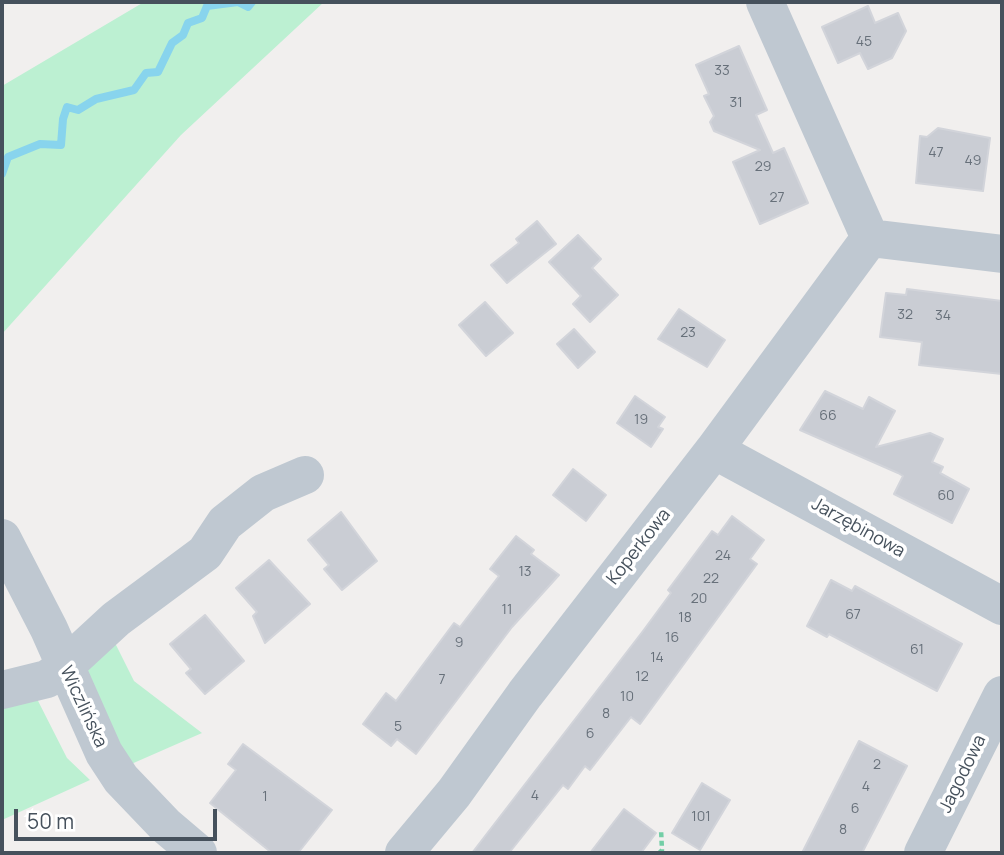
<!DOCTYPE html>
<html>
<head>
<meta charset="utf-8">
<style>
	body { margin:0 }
	#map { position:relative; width:1004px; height:855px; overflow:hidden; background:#f1efee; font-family:Manrope,sans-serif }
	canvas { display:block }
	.frame { position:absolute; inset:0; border:4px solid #46515c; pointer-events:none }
	.scale { position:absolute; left:14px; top:809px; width:203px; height:32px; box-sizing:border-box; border:4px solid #46515c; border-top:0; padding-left:9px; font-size:21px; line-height:24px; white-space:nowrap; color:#46515c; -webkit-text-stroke:5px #fff; paint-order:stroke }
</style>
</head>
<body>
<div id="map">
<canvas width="1004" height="855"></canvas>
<div class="frame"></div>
<div class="scale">50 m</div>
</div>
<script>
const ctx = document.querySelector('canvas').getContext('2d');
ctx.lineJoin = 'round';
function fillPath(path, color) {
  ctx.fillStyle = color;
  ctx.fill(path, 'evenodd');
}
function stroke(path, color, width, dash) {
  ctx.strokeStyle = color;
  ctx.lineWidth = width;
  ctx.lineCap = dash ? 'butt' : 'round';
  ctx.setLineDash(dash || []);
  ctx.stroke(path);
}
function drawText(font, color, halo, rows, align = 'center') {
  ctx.font = font + ' Manrope,sans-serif';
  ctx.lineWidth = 7;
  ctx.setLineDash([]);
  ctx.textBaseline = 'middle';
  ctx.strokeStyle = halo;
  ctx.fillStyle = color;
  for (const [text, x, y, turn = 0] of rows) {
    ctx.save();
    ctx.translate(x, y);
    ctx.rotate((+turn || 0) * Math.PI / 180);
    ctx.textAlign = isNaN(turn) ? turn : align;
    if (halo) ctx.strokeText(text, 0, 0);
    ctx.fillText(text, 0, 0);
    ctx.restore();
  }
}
fillPath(new Path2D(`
	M144 2H324L181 135 2 334V86Z
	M112 637 134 681 202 733 129 765 87 670Z
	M33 691 67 758 90 780 2 820V703Z`), '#bcf0d2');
stroke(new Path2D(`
	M2 174 8 157 40 144 61 145 63 119 67 107 78 110 96 99 134 90 146 73 158 72 172 43 183 35 188 23 202 18 207 6 238 2 248 7 252 2`), '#88d4ed', 8);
const building = new Path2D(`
	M868 6 875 23 898 13 906 31 892 58 868 69 860 53 838 63 822 27Z
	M739 46 767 110 756 115 773 153 784 148 808 203 760 224 733 162 760 150 714 131 710 122 714 116 704 96 709 94 696 65Z
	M938 128 990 138 983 191 916 183 920 136 927 137Z
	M537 221 556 244 507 283 491 265 519 243 516 239Z
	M578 235 601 259 592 268 618 295 590 322 573 304 581 296 549 262Z
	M907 289 1002 301V374L919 365 922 342 880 337 886 293 906 295Z
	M485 302 513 333 486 356 459 325Z
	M679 309 725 340 707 367 658 339Z
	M574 329 595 352 578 368 557 344Z
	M825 391 863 409 869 397 895 411 876 447 930 433 943 439 932 462 943 467 940 473 969 489 952 523 894 494 903 476 898 473 800 430Z
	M635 396 665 417 658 427 663 429 651 447 617 423Z
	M573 469 606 495 586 521 553 495Z
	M341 512 377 561 342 590 324 569 329 565 308 540Z
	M732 516 764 540 750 559 757 564 640 724 631 717 590 770 585 766 568 789 563 785 509 853H472L643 631 671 593 668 590 712 531 718 535Z
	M516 536 534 550 531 554 559 575 512 627 416 754 397 739 391 746 363 724 386 693 396 701 454 623 460 627 499 576 490 569Z
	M269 560 310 604 265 643 253 616 257 612 236 588Z
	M831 580 852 591 855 586 962 644 937 691 829 634 827 637 807 626Z
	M205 615 244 661 205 694 186 673 191 669 170 644Z
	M859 741 907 766 862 853H802Z
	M243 744 332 810 298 853H272L210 803 236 770 228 764Z
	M702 783 730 800 700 850 672 833Z
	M624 809 656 833 641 853H590Z`);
fillPath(building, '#cacdd4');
stroke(building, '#d2d4da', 2);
stroke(new Path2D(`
	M659 853 662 850 661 829`), '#73cea6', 4.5, [5, 3.5]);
stroke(new Path2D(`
	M765 2 870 238
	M714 450 1002 606
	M2 538 49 629 104 753 121 779 165 825 198 853
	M2 690 47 679 64 667 116 619 205 553 225 523 263 493 305 475
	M404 853 454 793 525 694 714 450 870 238 1002 254
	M923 853 1002 695`), '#bfc8d1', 38);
drawText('14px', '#67707a', null, [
	["45",864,42],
	["33",722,71],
	["31",736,103],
	["47",936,153],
	["49",973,161],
	["29",763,167],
	["27",777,198],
	["32",905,315],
	["34",943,316],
	["23",688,333],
	["66",828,416],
	["19",641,420],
	["60",946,496],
	["24",723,556],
	["13",525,572],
	["22",711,579],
	["20",699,599],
	["11",507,610],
	["67",853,615],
	["18",685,618],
	["16",672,638],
	["9",459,643],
	["61",917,650],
	["14",657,658],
	["12",642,677],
	["7",442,680],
	["10",627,697],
	["8",606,714],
	["5",398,727],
	["6",590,734],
	["2",877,765],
	["4",866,787],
	["4",535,796],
	["1",265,797],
	["6",855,809],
	["101",701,817],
	["8",843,830]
]);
drawText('18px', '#46515c', '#fff', [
	["Jarzębinowa",858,528,29],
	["Koperkowa",639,547,-52],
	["Wiczlińska",83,707,65],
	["Jagodowa",963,774,-64]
]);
</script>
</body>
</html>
